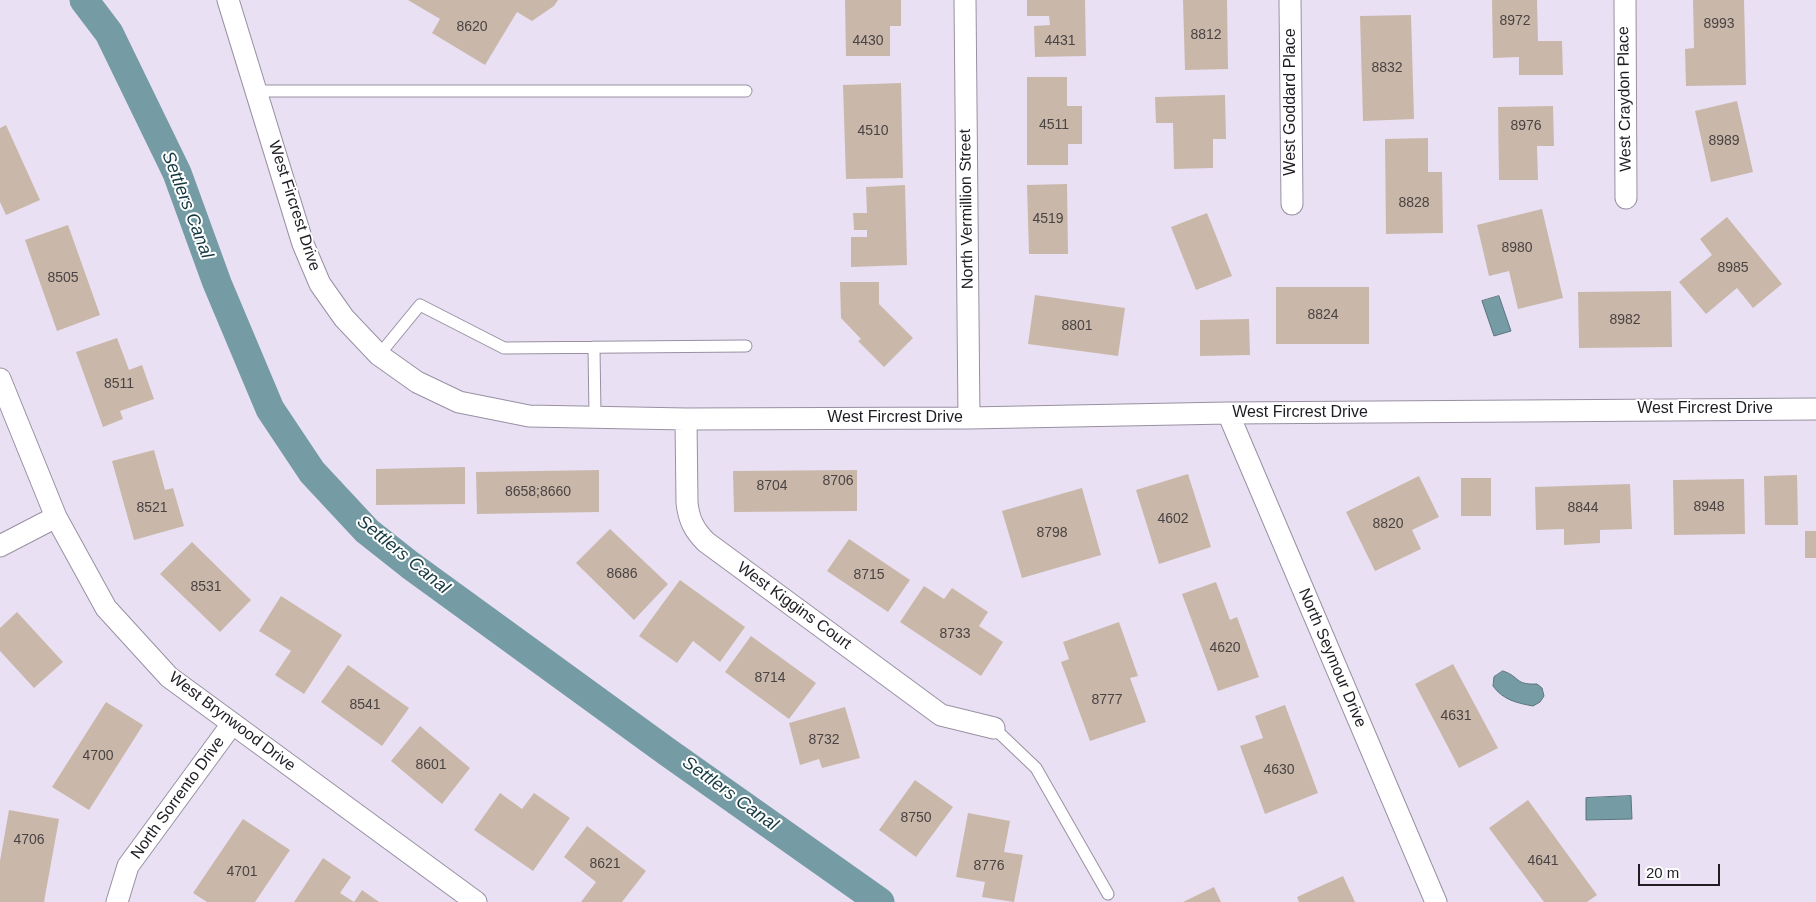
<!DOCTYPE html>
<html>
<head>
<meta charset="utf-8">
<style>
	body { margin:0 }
	#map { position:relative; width:1816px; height:902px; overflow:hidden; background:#e9e0f4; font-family:Arial,sans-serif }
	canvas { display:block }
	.scale { position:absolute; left:1638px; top:864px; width:82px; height:22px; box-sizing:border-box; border:2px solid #1f1c23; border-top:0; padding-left:6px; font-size:15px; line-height:18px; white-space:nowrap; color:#1f1c23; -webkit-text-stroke:4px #fff; paint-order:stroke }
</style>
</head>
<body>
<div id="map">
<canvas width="1816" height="902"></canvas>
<div class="scale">20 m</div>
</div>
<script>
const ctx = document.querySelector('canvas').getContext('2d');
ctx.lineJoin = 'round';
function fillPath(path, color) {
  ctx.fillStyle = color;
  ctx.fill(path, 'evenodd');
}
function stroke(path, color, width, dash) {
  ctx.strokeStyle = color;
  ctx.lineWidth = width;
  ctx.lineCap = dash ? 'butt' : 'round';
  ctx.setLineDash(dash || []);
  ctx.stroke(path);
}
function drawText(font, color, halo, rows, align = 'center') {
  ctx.font = font + ' Arial,sans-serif';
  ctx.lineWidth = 4;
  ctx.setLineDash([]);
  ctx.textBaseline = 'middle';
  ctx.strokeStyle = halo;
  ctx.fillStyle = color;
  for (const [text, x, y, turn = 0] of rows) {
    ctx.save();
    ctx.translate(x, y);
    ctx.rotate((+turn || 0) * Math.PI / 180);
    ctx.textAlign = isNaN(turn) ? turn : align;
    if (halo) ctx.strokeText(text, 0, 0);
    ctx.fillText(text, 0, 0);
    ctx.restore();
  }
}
const water = new Path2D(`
	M1499 296 1511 331 1494 336 1482 301Z
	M1503 671C1521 677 1514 685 1537 684L1542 688 1544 696 1540 702 1533 706C1517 703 1503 700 1493 686L1494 677Z
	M1631 796 1632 819 1586 820V798Z`);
fillPath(water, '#759ba4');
stroke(water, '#5b757d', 1);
stroke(new Path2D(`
	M84 0 109 33 177 173 217 283 270 409 312 472 367 531 410 565 666 751 880 902`), '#759ba4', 29);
fillPath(new Path2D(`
	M408 0H558L554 6 532 21 517 12 485 65 432 33 440 19Z
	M845 0H901V26H890V56H846Z
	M1027 0H1085L1086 56 1035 57 1034 26 1050 25 1049 16H1027Z
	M1183 0H1227L1228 69 1185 70Z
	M1492 0H1537L1538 41H1562L1563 75H1519V57L1493 58Z
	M1693 0H1744L1746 85 1686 86 1685 49 1694 48Z
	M1411 15 1414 119 1363 121 1360 16Z
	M1027 77H1067V106H1082V144H1068V165H1027Z
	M901 83 903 178 846 179 843 85Z
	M1225 95 1226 139H1213V168L1174 169 1173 123H1156L1155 97Z
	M1737 101 1753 172 1711 182 1695 111Z
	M1553 106 1554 146H1537L1538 180H1499L1498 107Z
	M6 125 40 200 6 215 0 202V128Z
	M1428 138V172H1442L1443 233 1386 234 1385 139Z
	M1067 184 1068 254H1029L1027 185Z
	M905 185 907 265 851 267V237H867V230H854L853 213H867L866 187Z
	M1542 209 1563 298 1518 309 1509 271 1489 276 1477 225Z
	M1207 213 1232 276 1196 290 1171 227Z
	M1727 217 1782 284 1753 308 1737 288 1706 314 1679 282 1712 255 1700 239Z
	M68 225 100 315 57 331 25 240Z
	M840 282H879V304L913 338 884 367 858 341 861 339 841 318Z
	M1276 287H1369V344H1276Z
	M1671 291 1672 347 1579 348 1578 292Z
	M1035 295 1125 308 1118 356 1028 344Z
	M1249 319 1250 355 1200 356V320Z
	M117 338 129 370 142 365 154 399 120 411 123 419 103 427 76 352Z
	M154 450 165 490 173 488 184 526 134 540 112 461Z
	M465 467V504L376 505V469Z
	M599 470V512L477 514 476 472Z
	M857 470V511L734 512 733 471Z
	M1188 474 1211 547 1159 564 1136 490Z
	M1797 475 1798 525H1765L1764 476Z
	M1419 476 1439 517 1412 530 1421 549 1375 571 1346 512Z
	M1461 478H1491V516H1461Z
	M1744 479 1745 534 1674 535 1673 480Z
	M1630 484 1632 529 1600 530V543L1564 545V529L1536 530 1535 487Z
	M1082 488 1101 555 1022 578 1002 511Z
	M610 529 668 584 634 620 576 563Z
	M1805 531H1816V558H1805Z
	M849 539 910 580 888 612 827 571Z
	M192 542 251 600 220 632 160 574Z
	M680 580 745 627 720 662 693 641 677 663 639 636Z
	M1216 582 1230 620 1237 617 1259 677 1218 691 1182 594Z
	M924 586 944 599 952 588 988 612 979 626 1003 642 981 676 900 622Z
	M281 596 342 635 304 694 275 675 291 651 259 631Z
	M17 612 63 662 34 688 0 651V628Z
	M1119 622 1138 676 1130 678 1146 722 1090 741 1061 662 1069 659 1063 642Z
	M751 636 816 683 789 719 725 672Z
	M1453 664 1498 748 1459 768 1415 684Z
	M348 665 409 708 382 746 321 702Z
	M106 702 143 725 89 810 52 787Z
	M1285 705 1318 793 1265 814 1240 746 1263 738 1255 716Z
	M845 707 860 758 822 768 819 759 800 765 789 723Z
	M420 726 470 768 442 804 391 761Z
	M915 780 953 807 916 857 879 830Z
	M500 793 522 809 534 793 570 818 533 871 474 830Z
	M1528 800 1597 895 1587 902H1544L1489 828Z
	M9 810 59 819 44 902H0V861Z
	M968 813 1010 821 1004 852 1023 855 1014 902 982 897 985 882 956 877Z
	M243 819 290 850 255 902H207L193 893Z
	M587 826 646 871 622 902H581L596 882 564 857Z
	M323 858 351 877 340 893 354 902 362 890 379 902H294Z
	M1343 876 1355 902H1299L1297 897Z
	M1214 887 1221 902H1183Z`), '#c9b8a9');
const service = new Path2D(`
	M256 91H746
	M594 347 595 416
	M379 355 420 305 504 348 746 346
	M994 728 1036 768 1108 894`);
const minor = new Path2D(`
	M228 0 303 244 320 284 344 318 379 355 417 382 459 402 529 416 686 419 969 418 1228 413 1816 409
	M965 0 969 418
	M1290 0 1292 204
	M1625 0 1626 198
	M0 379 56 517 106 608 169 677 476 902
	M1228 413 1436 902
	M686 419 687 503C689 520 694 530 706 542L941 715 994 728
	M0 546 56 517
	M117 902 128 866 232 724`);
stroke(service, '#9990a3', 13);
stroke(minor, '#9990a3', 23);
stroke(service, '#fff', 11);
stroke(minor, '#fff', 21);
drawText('14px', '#4a4344', null, [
	["8972",1515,21],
	["8993",1719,24],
	["8620",472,27],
	["8812",1206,35],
	["4430",868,41],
	["4431",1060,41],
	["8832",1387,68],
	["4511",1054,125],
	["8976",1526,126],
	["4510",873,131],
	["8989",1724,141],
	["8828",1414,203],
	["4519",1048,219],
	["8980",1517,248],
	["8985",1733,268],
	["8505",63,278],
	["8824",1323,315],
	["8982",1625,320],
	["8801",1077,326],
	["8511",119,384],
	["8706",838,481],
	["8704",772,486],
	["8658;8660",538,492],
	["8948",1709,507],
	["8521",152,508],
	["8844",1583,508],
	["4602",1173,519],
	["8820",1388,524],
	["8798",1052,533],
	["8686",622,574],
	["8715",869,575],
	["8531",206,587],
	["8733",955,634],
	["4620",1225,648],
	["8714",770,678],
	["8777",1107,700],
	["8541",365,705],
	["4631",1456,716],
	["8732",824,740],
	["4700",98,756],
	["8601",431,765],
	["4630",1279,770],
	["8750",916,818],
	["4706",29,840],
	["4641",1543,861],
	["8621",605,864],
	["8776",989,866],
	["4701",242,872]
]);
drawText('16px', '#1f1c23', '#fff', [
	["West Craydon Place",1625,99,-91],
	["West Goddard Place",1291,102,-90],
	["West Fircrest Drive",294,206,72],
	["North Vermillion Street",967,209,-91],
	["West Fircrest Drive",1705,409],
	["West Fircrest Drive",1300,413],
	["West Fircrest Drive",895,418],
	["West Kiggins Court",794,606,36],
	["North Seymour Drive",1332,658,67],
	["West Brynwood Drive",232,722,37],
	["North Sorrento Drive",178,798,-54]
]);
drawText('italic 18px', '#143941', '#fff', [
	["Settlers Canal",187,205,69],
	["Settlers Canal",403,555,39],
	["Settlers Canal",730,794,36]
]);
</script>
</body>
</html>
